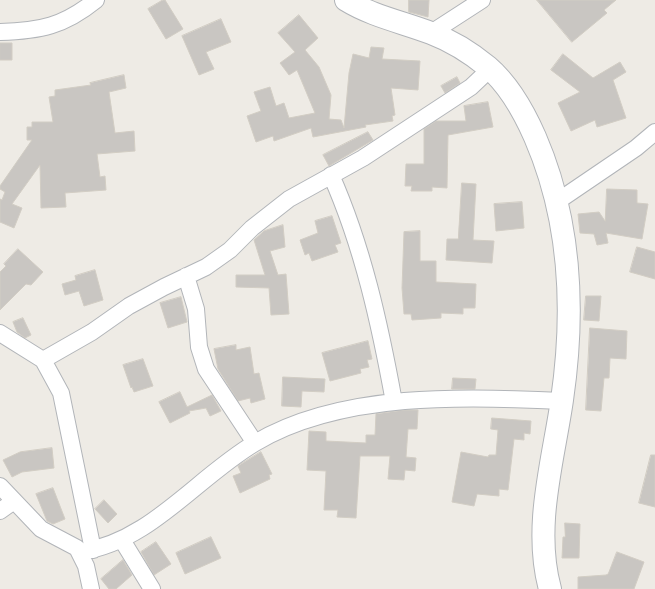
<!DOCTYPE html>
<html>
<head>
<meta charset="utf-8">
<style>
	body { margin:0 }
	canvas { display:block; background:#eeebe5 }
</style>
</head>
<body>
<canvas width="655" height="589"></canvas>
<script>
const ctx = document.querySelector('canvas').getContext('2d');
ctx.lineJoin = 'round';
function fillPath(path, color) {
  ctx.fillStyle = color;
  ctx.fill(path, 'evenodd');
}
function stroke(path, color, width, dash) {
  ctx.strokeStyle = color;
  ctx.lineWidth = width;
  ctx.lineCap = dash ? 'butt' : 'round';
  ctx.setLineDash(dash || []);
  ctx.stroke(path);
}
const building = new Path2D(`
	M163 0H165L183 29 166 39 148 9Z
	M409 0H429L428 17 409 12Z
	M537 0H616L604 10 607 13 572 42Z
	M299 15 318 38 305 50 319 67 331 95 329 119 341 120 344 128 349 73 353 54 369 58 371 47 384 48 382 59 420 61 418 90 391 88 395 115 392 116 393 121 365 125 366 127 313 137 311 128 274 141 273 136 256 142 247 116 261 111 254 92 270 87 276 106 284 103 289 118 315 113 297 70 289 75 280 63 295 52 278 33Z
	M221 19 231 42 206 52 214 69 199 75 182 36Z
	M0 43H12V60H0Z
	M563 54 593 78 620 62 626 72 613 80 626 118 597 127 595 120 571 131 558 103 580 92 551 70Z
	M124 75 126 88 109 92 115 133 134 131 135 151 97 154 100 177 105 176 106 190 65 193 66 207 41 208 40 165 12 204 22 208 14 228 0 222V199L2 200 5 192 0 189V186L32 140H27V127H32V122H53L49 97 55 96V90L91 85 90 83Z
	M457 77 460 83 445 93 441 86Z
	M488 102 493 127 448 135 447 188 432 187V191H411L412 186H405L406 164H424V129L436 121H466L464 106Z
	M368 132 373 140 329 166 323 155Z
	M462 183 476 184 473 240 494 241 492 263 446 260 447 239H458Z
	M607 189 637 190V203L648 204 642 239 606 233 608 243 597 245 594 234 580 233 578 214 599 212 605 221Z
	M522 202 524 228 496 231 494 204Z
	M332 216 341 243 335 245 338 252 312 261 309 253 305 255 300 240 318 233 315 221Z
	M283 225 285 247 270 251 278 275 286 274 289 314 271 315 269 288 236 287V275H265L254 240 264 231Z
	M420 231V261H436V282L476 284 475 308H463V314L441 313V318L412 320 411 314H404L402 288 404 232Z
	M637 247 655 252V279L630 272Z
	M18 249 43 272 31 285 26 284 0 310V272L6 266 4 264Z
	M95 270 103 300 84 306 79 291 65 295 62 284 76 280 75 276Z
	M586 296H601L599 321 584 320Z
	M181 297 187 322 168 328 160 303Z
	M23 318 31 335 25 338 17 332 13 322Z
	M590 328 627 331 626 359 610 358 609 378H604L601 411 586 410Z
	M368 341 372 359 367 360 369 367 360 369 361 373 330 381 322 353Z
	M236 345V350L250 347 254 374 259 373 265 399 251 403 250 398 238 401 218 369 214 349Z
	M143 359 153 386 134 392 132 387 131 388 123 365Z
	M283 377 325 379 324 392 302 391 301 407 282 406Z
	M453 378 476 379 475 389H452Z
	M180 392 187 407 212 395 221 411 210 416 206 408 189 411 190 413 170 423 159 402Z
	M405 410H418L417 429H408L406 457 416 458 415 471 405 470 404 480 388 479 390 456H360L356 518 337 517 338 510H324L326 471 307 470 309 431 326 432V441L366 443V435H375L376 414Z
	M492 418 531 421 530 434 524 433V440L514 439 508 490 499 489V496L477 494 474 506 452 502 461 452 488 457 489 455H496L498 430 491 429Z
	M52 448 54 468 22 472 12 477 3 460 20 452Z
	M261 452 272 474 269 475 270 479 240 493 233 476 241 473 238 466Z
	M651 455H655V507L639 503Z
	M53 488 65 519 53 524 47 521 36 494Z
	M104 500 117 514 108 523 95 509Z
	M565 523 580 524 579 558H562L563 537H565Z
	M211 537 221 558 185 574 176 553Z
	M156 542 171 564 154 575 141 552Z
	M617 552 644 562 634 589H578V577L606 575 608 574Z
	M123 560 132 575 116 589H109L101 579Z`);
fillPath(building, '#c9c6c2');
stroke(building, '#d2cdc4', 1);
const street = new Path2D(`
	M0 32C40 31 64 26 96 0
	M431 33 482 0
	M331 175C363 247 380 325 394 402
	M558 201 636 148 655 132
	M186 276 196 309 199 347 206 369 255 443
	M0 333 43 360 61 393 93 550
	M43 360 92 332 129 306 164 287 206 267 230 250 252 228 289 199 363 158 471 87 490 69
	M0 486 41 529 77 548 86 566 91 589
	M0 511 14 501
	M122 540 152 589
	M80 552C150 542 196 478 255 443 340 392 466 396 562 401`);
const secondary = new Path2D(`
	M346 0C372 16 402 22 431 33 452 41 471 53 488 67 509 85 524 112 535 137 571 220 575 311 562 400 553 462 533 527 550 589`);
stroke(street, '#b2b5b9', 18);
stroke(secondary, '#b1b4b8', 24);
stroke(street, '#fff', 16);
stroke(secondary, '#fff', 22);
</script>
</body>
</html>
